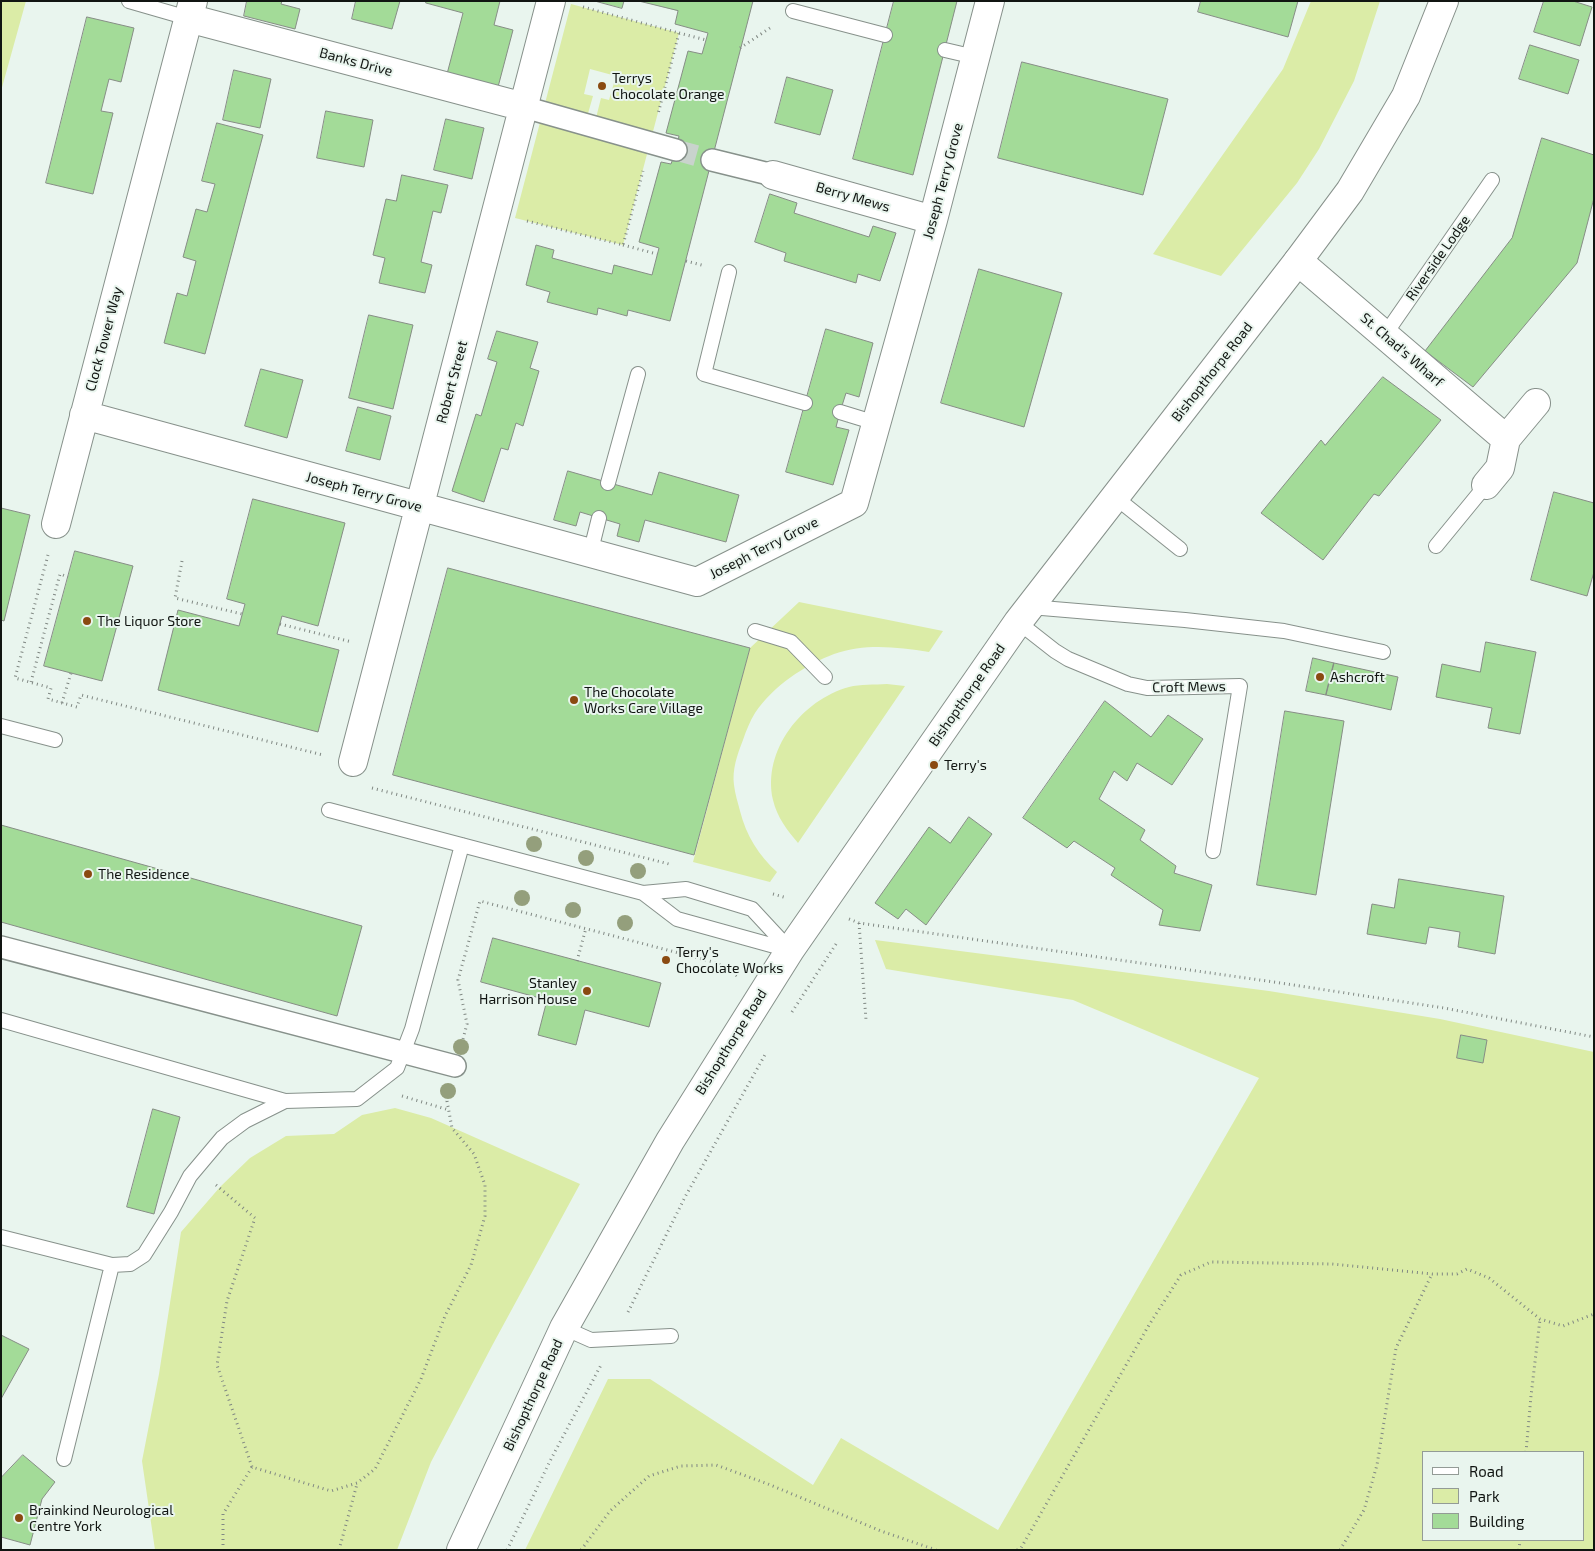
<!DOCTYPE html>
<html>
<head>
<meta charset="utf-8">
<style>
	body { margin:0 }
	#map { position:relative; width:1595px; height:1551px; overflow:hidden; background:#e9f5ee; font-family:"Exo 2",sans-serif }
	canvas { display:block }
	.frame { position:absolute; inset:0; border:2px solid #111512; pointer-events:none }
	.legend { position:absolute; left:1422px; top:1451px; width:162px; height:90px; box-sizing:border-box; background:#e9f5ee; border:1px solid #939b96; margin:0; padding:6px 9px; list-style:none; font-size:15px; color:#111512 }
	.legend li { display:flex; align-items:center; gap:10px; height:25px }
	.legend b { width:25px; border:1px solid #939b96 }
</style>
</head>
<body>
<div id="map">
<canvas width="1595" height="1551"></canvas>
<div class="frame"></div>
<ul class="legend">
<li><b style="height:6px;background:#fff"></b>Road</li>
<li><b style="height:14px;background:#dbeca7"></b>Park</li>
<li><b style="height:14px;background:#a3db98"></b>Building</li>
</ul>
</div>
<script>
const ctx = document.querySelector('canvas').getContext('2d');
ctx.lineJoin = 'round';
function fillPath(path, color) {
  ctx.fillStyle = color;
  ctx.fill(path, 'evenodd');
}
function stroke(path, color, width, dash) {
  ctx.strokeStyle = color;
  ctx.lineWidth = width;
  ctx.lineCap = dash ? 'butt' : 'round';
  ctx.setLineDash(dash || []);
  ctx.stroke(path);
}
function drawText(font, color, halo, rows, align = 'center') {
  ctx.font = font + ' "Exo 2",sans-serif';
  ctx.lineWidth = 4;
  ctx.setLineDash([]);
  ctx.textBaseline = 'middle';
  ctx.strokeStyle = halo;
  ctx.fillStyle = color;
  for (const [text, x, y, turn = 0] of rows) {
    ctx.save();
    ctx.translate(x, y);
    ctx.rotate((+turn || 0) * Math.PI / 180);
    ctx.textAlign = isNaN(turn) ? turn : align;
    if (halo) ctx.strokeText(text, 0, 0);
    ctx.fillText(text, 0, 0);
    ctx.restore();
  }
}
fillPath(new Path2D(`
	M1 1H26L1 91Z
	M1311 1H1380L1354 81 1319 149 1297 183 1221 276 1153 254 1283 69Z
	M571 4 679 33 623 245 515 218ZM590 69 616 76 609 100 601 98 594 126 585 124 593 96 584 94Z
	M799 602 943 631 929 652C897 647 866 643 834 654 805 665 773 686 755 713 750 721 746 731 743 740 737 755 732 770 734 785 735 794 738 803 740 811 746 835 759 856 777 872L770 882 693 862 750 648Z
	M887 684 905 686 798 843C787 830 777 817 773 800 762 750 802 700 849 687 860 684 875 685 887 684Z
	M875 940 1269 991 1440 1019 1594 1052V1550H525L608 1379H650L813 1485 841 1438 998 1530 1259 1078 1073 1000 886 969ZM1424 1452H1584V1540H1424Z
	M395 1108 431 1118 580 1184 493 1344 431 1462 397 1550H155L142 1461 159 1374 181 1232 220 1187 250 1158 286 1136 334 1134 362 1115Z`), '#dbeca7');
const building = new Path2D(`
	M247 1H282L281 4 300 9 295 29 244 16Z
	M356 1H400L392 29 352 19Z
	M426 1H500L494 25 513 30 498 87 447 74 463 13 426 3Z
	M595 1H624L622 8Z
	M639 1H753L670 321 628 310 627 316 598 308 597 315 547 302 550 292 526 285 536 245 554 250 552 258 612 274 614 265 652 275 659 248 639 242 661 162 671 164 676 150 679 136 666 133 688 51 702 54 708 33 675 24 678 11Z
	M894 1H957L913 175 853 159Z
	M1201 1H1298L1288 37 1198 12Z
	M1544 1H1573L1592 7 1580 46 1534 32Z
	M87 17 134 28 121 82 109 79 101 111 113 113 93 194 46 183Z
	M1530 45 1579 60 1568 94 1519 79Z
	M1022 62 1168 99 1143 195 998 158Z
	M234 70 271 79 260 128 223 120Z
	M787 77 833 90 820 135 775 123Z
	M326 111 373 120 364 167 317 158Z
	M446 119 484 128 472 179 434 170Z
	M217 123 263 135 205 354 164 343 177 293 187 296 196 261 183 257 196 209 207 212 215 184 202 181Z
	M1542 138 1594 155V198L1577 263 1473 387 1425 351 1512 238Z
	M402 175 448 185 441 213 433 211 421 262 432 265 425 293 379 283 385 258 373 255 386 199 396 201Z
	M770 194 797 203 794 213 869 237 873 226 896 233 880 281 858 274 856 283 784 261 786 253 755 242Z
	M979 269 1062 293 1024 427 941 403Z
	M369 315 413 325 393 409 349 398Z
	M826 329 873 343 859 397 846 393 840 412 836 427 849 430 833 485 786 472Z
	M497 331 538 342 530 368 539 371 523 426 516 423 508 450 501 448 484 502 452 491 476 414 481 416 497 362 488 359Z
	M261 369 303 380 287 438 245 426Z
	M1383 377 1441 420 1379 496 1374 494 1323 560 1261 513 1321 440 1325 445Z
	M358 407 391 416 380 460 346 451Z
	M568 471 652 495 659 472 739 495 726 542 645 520 639 542 617 536 620 524 580 512 576 526 554 520Z
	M1554 492 1594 503V572L1587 596 1531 580Z
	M253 499 345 523 318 626 282 616 277 634 339 650 318 732 158 690 178 610 239 626 245 604 227 599Z
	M1 508 30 515 4 621 1 620Z
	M75 551 133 566 102 681 44 666Z
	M448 568 750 648 694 855 393 775Z
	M1486 642 1536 652 1520 734 1488 728 1492 708 1436 697 1442 664 1480 672Z
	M1313 658 1334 663 1326 695 1306 691Z
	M1334 663 1398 677 1391 710 1326 695Z
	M1105 701 1151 737 1168 715 1203 739 1172 785 1137 763 1127 781 1114 771 1099 799 1145 830 1140 840 1176 866 1174 873 1212 885 1200 931 1159 925 1163 910 1111 875 1115 868 1074 841 1067 848 1023 818Z
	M1285 711 1344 721 1316 895 1257 885Z
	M969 817 992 834 926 925 906 909 898 919 875 903 929 827 950 843Z
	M1 825 362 926 337 1016 1 922Z
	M1399 879 1504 896 1495 954 1458 947 1460 932 1429 927 1426 944 1367 934 1372 904 1394 908Z
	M493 938 661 983 649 1027 585 1010 576 1045 538 1035 547 1000 481 982Z
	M1461 1035 1487 1040 1483 1063 1457 1058Z
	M153 1109 180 1117 154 1214 127 1207Z
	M1 1335 29 1349 1 1399Z
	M23 1455 55 1482 42 1499 30 1545 1 1537V1478Z`);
fillPath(building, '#a3db98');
stroke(building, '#868d85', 1);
stroke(new Path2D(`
	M676 150 712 160`), '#c9d3cd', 21, [21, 11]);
const service = new Path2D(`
	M129 1 188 18
	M793 11 885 35
	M945 50 975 57
	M729 272 704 374 805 403
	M1384 336 1492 180
	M840 412 876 423
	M608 483 638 374
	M1115 497 1180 549
	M1436 546 1486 485
	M590 554 599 518
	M1030 607 1185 620 1284 631 1383 652
	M1018 622 1055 651 1068 659 1128 684 1147 688 1240 686 1213 851
	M755 631 791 642 825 677
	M1 726 55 740
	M329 810 643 893 686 889 752 909 790 950
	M643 893 677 919 789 950
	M1 1020 285 1101
	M1 1237 112 1265 130 1264 144 1255 171 1212 190 1176 222 1138 245 1121 285 1101 357 1099 397 1068 412 1029 462 845
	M564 1328 591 1340 671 1336
	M64 1459 112 1265`);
const pedestrian = new Path2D(`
	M524 107 676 150
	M712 160 773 175
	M1 947 455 1066`);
const minor = new Path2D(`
	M188 18 524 107
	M773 175 933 220
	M1298 261 1506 439 1536 403
	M84 415 697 582 854 503 933 220 990 1
	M1486 485 1500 468 1506 439
	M56 524 193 1
	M353 762 551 1`);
const tertiary = new Path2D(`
	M461 1550 564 1328 670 1141 790 950 1018 622 1298 261 1350 191 1406 96 1444 1`);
stroke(service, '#87918b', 16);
stroke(pedestrian, '#87918b', 24);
stroke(minor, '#87918b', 30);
stroke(tertiary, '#87918b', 30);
stroke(new Path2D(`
	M583 7 679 33 658 114
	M679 33 706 40
	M740 48 773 26
	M527 221 623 245 643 171
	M623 245 657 254
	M686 261 705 266
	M48 555 15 678 51 688 48 699 77 707 81 695 323 755
	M182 561 175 598 242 614
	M280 624 352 642
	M31 682 60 574 68 577
	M62 703 71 673
	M372 788 669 864
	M773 894 787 898
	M849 919 859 923 1267 981 1444 1008 1594 1037
	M859 923 866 1020
	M577 961 586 928
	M792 1012 836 944
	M463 1039 467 1024 458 980 480 901 717 963 737 976
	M402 1096 449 1110
	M216 1185 255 1218 227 1301 217 1365 252 1467 331 1491 357 1483 375 1469 421 1379 445 1316 471 1265 485 1216V1185L474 1154 452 1128 447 1101 448 1093
	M628 1312 685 1197 766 1053
	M1526 1452 1531 1396 1540 1319
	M223 1550V1514L252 1467
	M339 1550 357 1484
	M507 1550 550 1461 601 1365
	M581 1550 610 1511 649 1476 681 1466 716 1465 768 1484 881 1531 936 1550
	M1017 1550 1021 1548 1149 1325 1181 1275 1211 1262 1332 1264 1432 1274H1457L1467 1269 1489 1278 1540 1319 1563 1326 1594 1314
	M1340 1550 1364 1510 1377 1465 1396 1348 1432 1274
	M1519 1550 1520 1540`), '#808883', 3, [1, 4]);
stroke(service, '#fff', 14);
stroke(pedestrian, '#fff', 21);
stroke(minor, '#fff', 28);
stroke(tertiary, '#fff', 28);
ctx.fillStyle = '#949f7c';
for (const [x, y] of [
	[534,844],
	[586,858],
	[638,871],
	[522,898],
	[573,910],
	[625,923],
	[461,1047],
	[448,1091]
]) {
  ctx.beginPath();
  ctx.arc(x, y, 8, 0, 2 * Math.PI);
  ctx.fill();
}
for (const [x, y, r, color] of [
	[602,86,5,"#8a4a11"],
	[87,621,5,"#8a4a11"],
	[1320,677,5,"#8a4a11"],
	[574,700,5,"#8a4a11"],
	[934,765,5,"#8a4a11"],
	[88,874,5,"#8a4a11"],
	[666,960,5,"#8a4a11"],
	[587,991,5,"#8a4a11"],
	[19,1518,5,"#8a4a11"]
]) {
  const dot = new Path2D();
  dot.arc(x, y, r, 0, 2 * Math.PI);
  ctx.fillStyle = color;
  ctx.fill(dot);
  stroke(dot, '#e9f5ee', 2);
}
drawText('14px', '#111512', '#e9f5ee', [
	["Banks Drive",356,62,15],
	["Joseph Terry Grove",943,181,-75],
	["Berry Mews",853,197,16],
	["Riverside Lodge",1438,258,-55],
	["Clock Tower Way",104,339,-75],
	["St. Chad's Wharf",1402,350,41],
	["Bishopthorpe Road",1212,372,-52],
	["Robert Street",452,382,-75],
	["Joseph Terry Grove",364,492,15],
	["Joseph Terry Grove",764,548,-27],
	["Croft Mews",1189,687,-1],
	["Bishopthorpe Road",967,695,-55],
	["Bishopthorpe Road",731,1042,-58],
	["Bishopthorpe Road",533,1395,-65]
]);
drawText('14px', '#111512', '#e9f5ee', [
	["Terrys",612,78],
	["Chocolate Orange",612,94],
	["The Liquor Store",97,621],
	["Ashcroft",1330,677],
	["The Chocolate",584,692],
	["Works Care Village",584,708],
	["Terry's",944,765],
	["The Residence",98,874],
	["Terry's",676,952],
	["Chocolate Works",676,968],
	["Stanley",577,983,"right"],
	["Harrison House",577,999,"right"],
	["Brainkind Neurological",29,1510],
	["Centre York",29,1526]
], 'left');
</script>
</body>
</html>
